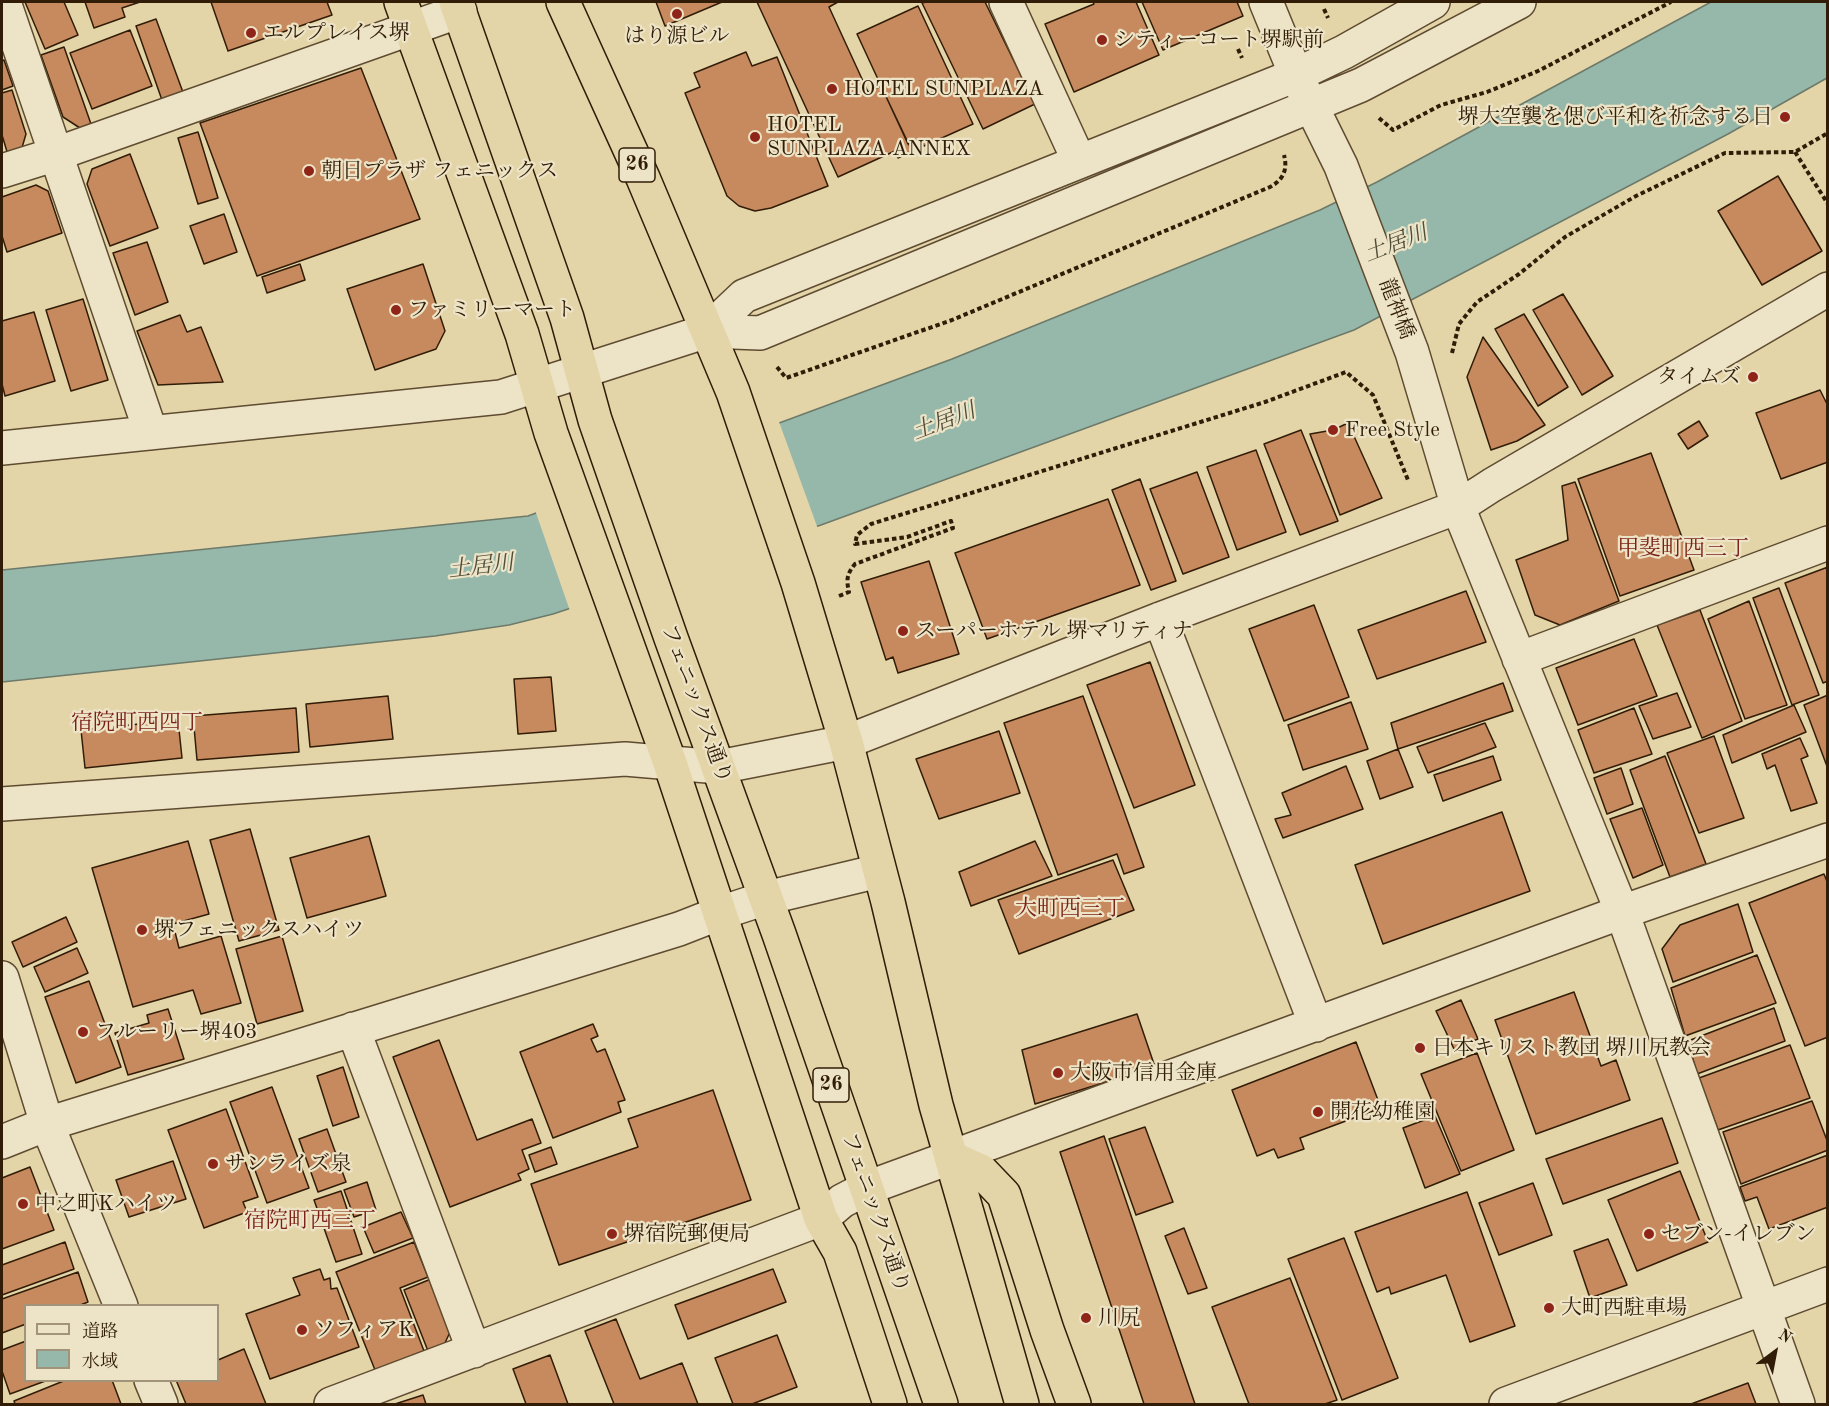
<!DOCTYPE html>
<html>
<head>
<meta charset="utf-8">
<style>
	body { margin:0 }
	#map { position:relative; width:1829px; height:1406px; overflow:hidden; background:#e4d5a9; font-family:"Old Standard TT","Noto Serif JP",serif }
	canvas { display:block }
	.frame { position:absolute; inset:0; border:3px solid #311d07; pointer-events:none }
	.legend { position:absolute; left:24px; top:1304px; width:195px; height:78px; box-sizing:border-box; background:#ede4c7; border:2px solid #a2947a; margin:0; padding:8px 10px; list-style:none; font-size:18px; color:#311d07 }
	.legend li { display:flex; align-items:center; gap:12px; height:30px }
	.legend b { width:30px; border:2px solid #a2947a }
	.north { position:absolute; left:1745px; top:1322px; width:60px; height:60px; -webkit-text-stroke:4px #ede4c7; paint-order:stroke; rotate:32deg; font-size:16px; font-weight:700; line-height:24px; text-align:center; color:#311d07 }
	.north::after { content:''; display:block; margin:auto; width:21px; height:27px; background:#311d07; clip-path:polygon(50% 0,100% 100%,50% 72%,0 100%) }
</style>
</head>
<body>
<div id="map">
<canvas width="1829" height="1406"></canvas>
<div class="frame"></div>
<ul class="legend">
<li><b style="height:8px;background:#ede4c7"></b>道路</li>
<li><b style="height:16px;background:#95b8ab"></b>水域</li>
</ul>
<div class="north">N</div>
</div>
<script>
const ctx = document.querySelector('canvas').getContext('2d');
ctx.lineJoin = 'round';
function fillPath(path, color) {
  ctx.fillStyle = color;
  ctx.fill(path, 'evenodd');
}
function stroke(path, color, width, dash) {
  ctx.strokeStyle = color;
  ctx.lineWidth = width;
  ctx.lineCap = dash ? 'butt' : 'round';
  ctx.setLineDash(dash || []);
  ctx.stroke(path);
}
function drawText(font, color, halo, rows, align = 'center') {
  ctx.font = font + ' "Old Standard TT","Noto Serif JP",serif';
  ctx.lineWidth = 4.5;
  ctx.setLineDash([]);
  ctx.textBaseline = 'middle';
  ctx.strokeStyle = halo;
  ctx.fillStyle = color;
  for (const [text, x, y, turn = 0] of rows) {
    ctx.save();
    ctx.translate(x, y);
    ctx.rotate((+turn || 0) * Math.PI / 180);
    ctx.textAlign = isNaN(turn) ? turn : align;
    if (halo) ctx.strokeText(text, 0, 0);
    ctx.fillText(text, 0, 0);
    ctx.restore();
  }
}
const water = new Path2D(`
	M1711 2H1827V78L1728 134 1354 330 821 525 553 614 509 625 435 636 2 682V570L528 516 952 359 1320 210 1377 182Z`);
fillPath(water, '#95b8ab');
stroke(water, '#6d7a69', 1.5);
fillPath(new Path2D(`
	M778 419 818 529 570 611 535 510Z`), '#e4d5a9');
const building = new Path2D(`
	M25 2H64L78 35 45 49Z
	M85 2H140L122 8 125 17 94 28Z
	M211 2H327L332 15 228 51Z
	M656 2H722L665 26Z
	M757 2H838L829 7 868 92 881 86 912 151 898 158 895 151 838 177Z
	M926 2H985L1035 104 983 129 922 3Z
	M1093 2H1136L1159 55 1074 92 1045 24 1094 4Z
	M1142 2H1237L1243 16 1163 50Z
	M918 6 973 124 924 146 921 139 908 144 857 34Z
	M156 19 184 95 163 103 136 26Z
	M130 30 152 86 92 109 70 53Z
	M64 47 91 124 80 128 63 117 41 55Z
	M746 52 752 66 777 57 828 186 771 208 755 211 739 206 727 196 685 93 700 87 694 73Z
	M4 60 13 86 2 90V61Z
	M361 68 420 219 257 276 200 123Z
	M12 90 26 134 21 151 8 155 2 135V93Z
	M198 132 218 198 198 204 178 138Z
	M130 154 158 228 110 246 87 184 92 169Z
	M1778 176 1822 251 1762 285 1718 211Z
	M36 185 48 191 62 233 7 252 2 236V197Z
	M224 214 237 252 204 264 190 226Z
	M147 242 168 302 135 315 113 253Z
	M300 264 305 280 267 293 262 277Z
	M423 264 445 331 436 349 375 370 347 289Z
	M1563 294 1613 376 1582 395 1533 310Z
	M83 299 108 380 71 391 46 310Z
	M34 312 55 381 5 396 2 384V321Z
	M1524 314 1568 387 1538 406 1495 329Z
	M180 315 187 332 201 327 223 382 158 385 137 331Z
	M1483 337 1545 425 1517 441 1491 450 1467 377Z
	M1820 390 1828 406V462L1781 479 1756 413Z
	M1699 421 1708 436 1688 449 1678 434Z
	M1348 423 1382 498 1340 515 1310 434 1333 430Z
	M1301 430 1338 521 1300 535 1264 444Z
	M1256 450 1286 532 1237 550 1207 467Z
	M1651 453 1694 570 1620 596 1578 479Z
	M1197 472 1229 557 1183 574 1150 489Z
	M1140 479 1176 581 1151 590 1112 490Z
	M1575 482 1619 601 1560 625 1535 615 1516 560 1568 540 1562 486Z
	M1108 499 1140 585 987 639 955 553Z
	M929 561 959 654 898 673 893 657 886 660 861 582Z
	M1828 567V681L1823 683 1785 583Z
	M1779 588 1819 695 1792 705 1753 598Z
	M1466 591 1486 642 1377 679 1358 630Z
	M1749 601 1787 705 1745 719 1708 619Z
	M1314 605 1349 697 1284 721 1249 629Z
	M1700 610 1742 721 1702 738 1657 625Z
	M1634 639 1657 696 1578 725 1556 668Z
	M1150 662 1195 785 1134 808 1087 685Z
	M551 677 556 731 518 734 514 679Z
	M1503 683 1513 711 1398 749 1391 723Z
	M1677 693 1691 727 1653 739 1639 706Z
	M1828 695V769L1804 705Z
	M388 696 393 739 310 747 306 704Z
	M1083 696 1144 867 1124 874 1117 854 1058 875 1004 723Z
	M1351 702 1368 749 1303 770 1288 725Z
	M1794 705 1806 732 1732 763 1723 735Z
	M296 708 299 752 197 760 193 716Z
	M1634 708 1652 754 1594 773 1578 730Z
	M178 720 182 758 85 768 81 730Z
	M1485 723 1496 747 1428 773 1417 747Z
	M999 731 1020 793 939 819 916 759Z
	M1714 736 1744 818 1699 833 1667 753Z
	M1800 738 1808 756 1801 759 1817 803 1791 811 1775 765 1767 769 1762 754Z
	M1398 749 1413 787 1380 799 1367 761Z
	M1493 756 1501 780 1443 801 1434 775Z
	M1665 756 1706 864 1670 877 1630 770Z
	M1346 766 1363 809 1283 838 1275 819 1291 815 1282 793Z
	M1621 768 1633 804 1607 814 1594 778Z
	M1642 808 1663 865 1633 878 1610 819Z
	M1502 812 1530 891 1383 944 1355 865Z
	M250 829 279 930 239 941 210 840Z
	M369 836 386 896 307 918 290 858Z
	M188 841 209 914 173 924 179 948 221 936 241 1003 201 1014 193 990 133 1007 92 868Z
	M1035 841 1052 876 971 906 959 872Z
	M1113 860 1134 910 1019 954 998 900Z
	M1824 874 1828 884V1037L1805 1046 1749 903Z
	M1738 904 1753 952 1673 982 1662 949 1680 925Z
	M66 917 77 942 23 967 12 942Z
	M282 936 303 1011 257 1024 236 949Z
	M77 948 88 973 45 992 34 967Z
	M1757 955 1776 1003 1685 1036 1671 988Z
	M89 981 121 1067 76 1083 45 997Z
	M1574 992 1601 1066 1616 1060 1630 1100 1536 1134 1495 1020Z
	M1461 1000 1478 1039 1454 1049 1436 1011Z
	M1774 1008 1785 1041 1697 1074 1688 1041Z
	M168 1009 184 1059 128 1075 115 1033 149 1023 147 1015Z
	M1137 1014 1155 1067 1035 1104 1022 1050Z
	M593 1024 598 1036 591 1039 597 1052 605 1049 625 1100 618 1102 621 1112 553 1138 520 1052Z
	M439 1040 477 1140 532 1119 541 1143 522 1150 529 1169 518 1174 521 1180 450 1207 393 1057Z
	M1356 1042 1381 1108 1300 1138 1304 1149 1278 1158 1274 1149 1257 1156 1232 1090Z
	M1790 1045 1810 1098 1718 1130 1699 1078Z
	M1477 1053 1514 1150 1461 1171 1421 1074Z
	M343 1067 359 1117 333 1126 317 1076Z
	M272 1087 309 1188 267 1203 230 1102Z
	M713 1090 751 1200 559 1265 531 1184 638 1147 628 1119Z
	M1812 1101 1828 1143V1150L1741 1184 1723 1132Z
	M226 1109 258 1197 243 1202 247 1212 204 1228 168 1130Z
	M1435 1116 1460 1174 1425 1188 1403 1128Z
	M1662 1118 1678 1163 1563 1204 1546 1159Z
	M1145 1127 1173 1202 1136 1215 1109 1139Z
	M327 1129 346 1182 318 1192 299 1139Z
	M1104 1136 1195 1404H1144L1060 1152Z
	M551 1147 557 1164 535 1172 529 1155Z
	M1828 1155V1207L1769 1229 1757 1197 1745 1201 1740 1187Z
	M173 1161 186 1199 129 1217 116 1180Z
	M30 1167 54 1230 2 1249V1178Z
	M1680 1171 1708 1242 1637 1271 1608 1200Z
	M367 1182 376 1210 354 1217 344 1190Z
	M1533 1183 1552 1235 1499 1255 1479 1203Z
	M341 1191 362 1254 336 1262 314 1200Z
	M1467 1192 1515 1326 1470 1342 1446 1275 1391 1294 1389 1287 1377 1292 1355 1232Z
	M401 1212 413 1238 374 1253 363 1227Z
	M1184 1228 1207 1288 1188 1294 1165 1236Z
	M1344 1238 1398 1378 1342 1400 1288 1259Z
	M1608 1239 1627 1285 1590 1298 1574 1251Z
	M65 1242 74 1269 2 1295V1265Z
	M414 1242 428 1277 400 1288 424 1351 375 1370 336 1272Z
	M320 1269 324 1280 330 1278 331 1289 337 1288 359 1347 270 1379 246 1314 300 1295 293 1278Z
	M773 1269 786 1302 688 1339 675 1305Z
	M78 1272 88 1302 78 1306H26V1324L2 1333V1299Z
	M1290 1278 1337 1400 1325 1404H1249L1212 1307Z
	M431 1279 451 1330 444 1345 428 1351 404 1290Z
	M616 1319 640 1379 682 1363 698 1404H614L585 1331Z
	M777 1335 797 1387 752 1404H733L715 1358Z
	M26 1341V1380H48L10 1394 2 1371V1350Z
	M244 1349 266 1404H186L176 1380H218V1360Z
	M550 1355 568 1404H526L513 1369Z
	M66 1380H112L121 1404H15L14 1401Z
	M1748 1383 1756 1404H1691Z
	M423 1395 426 1404H395Z`);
fillPath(building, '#c7895e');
stroke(building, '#311d07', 1.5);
const minor = new Path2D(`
	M4 2 151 433
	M1006 2 1079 161
	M1266 2 1296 75 1341 166 1412 352 1458 507 1622 912 1798 1404
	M2 171 56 154 460 11
	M707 331 744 296 1296 75 1344 52 1433 2
	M2 448 501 397 707 331 760 333 1361 85 1519 2
	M1160 619 1316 1025
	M1519 659 1828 543
	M2 804 625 759 719 767 846 742 1160 619 1458 507 1492 485 1828 289
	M2 978 47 1124 121 1306
	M353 1029 474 1351
	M2 1142 47 1124 679 929 720 913 766 898 879 871
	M151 1380 161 1404
	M331 1404 821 1219 842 1201 867 1188 1622 912 1828 840
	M1506 1404 1828 1284`);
const highway = new Path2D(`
	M401 2 522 334 551 433 670 763 821 1219 840 1252 890 1404
	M456 2 567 318 595 420 671 638 779 934 941 1404
	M563 2 643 178 733 392 798 583 846 742 888 902 936 1105 1022 1404
	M952 1158 981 1171 1004 1195 1047 1330 1074 1404`);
stroke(minor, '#5e4b30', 36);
stroke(highway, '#311d07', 36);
stroke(new Path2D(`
	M1324 9 1328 18
	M1238 49 1242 58
	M1379 118 1393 130 1441 105 1487 92 1538 71 1671 2
	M1795 152 1828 204
	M1452 353 1459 324 1477 302 1519 274 1565 237 1636 196 1725 153 1795 152 1828 133
	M777 367 786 378 952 320 1270 187C1283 180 1288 170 1284 155
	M839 596 849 592C846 579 847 574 855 564L953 528 951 521 907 537 855 544 857 535 871 524 1265 402 1346 372 1373 395 1408 480`), '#311d07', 4, [4.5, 3]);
stroke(minor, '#ede4c7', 33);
stroke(highway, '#e4d5a9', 33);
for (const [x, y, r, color] of [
	[677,14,6,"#8f2418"],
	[251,33,6,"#8f2418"],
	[1102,40,6,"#8f2418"],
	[832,89,6,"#8f2418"],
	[1785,117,6,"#8f2418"],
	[755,137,6,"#8f2418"],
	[309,171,6,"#8f2418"],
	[396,310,6,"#8f2418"],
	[1753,377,6,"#8f2418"],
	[1333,430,6,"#8f2418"],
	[903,631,6,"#8f2418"],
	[142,930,6,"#8f2418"],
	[83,1032,6,"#8f2418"],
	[1420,1048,6,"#8f2418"],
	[1058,1073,6,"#8f2418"],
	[1318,1112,6,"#8f2418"],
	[213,1164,6,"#8f2418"],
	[23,1204,6,"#8f2418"],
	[612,1234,6,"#8f2418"],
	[1649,1234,6,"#8f2418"],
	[1549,1308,6,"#8f2418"],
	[1086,1318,6,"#8f2418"],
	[302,1330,6,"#8f2418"]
]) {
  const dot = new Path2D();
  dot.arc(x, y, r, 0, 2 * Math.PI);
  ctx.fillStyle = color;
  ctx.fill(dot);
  stroke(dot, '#ede4c7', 2);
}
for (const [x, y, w] of [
	[637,165,36],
	[831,1085,36]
]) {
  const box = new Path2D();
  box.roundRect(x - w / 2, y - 17, w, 34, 4.5);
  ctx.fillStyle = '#ede4c7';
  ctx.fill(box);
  stroke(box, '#311d07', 1.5);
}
drawText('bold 20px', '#311d07', null, [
	["26",637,165],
	["26",831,1085]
]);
drawText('21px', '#311d07', '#ede4c7', [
	["エルプレイス堺",263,33],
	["はり源ビル",677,36,"center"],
	["シティーコート堺駅前",1114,40],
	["HOTEL SUNPLAZA",844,89],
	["堺大空襲を偲び平和を祈念する日",1773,117,"right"],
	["HOTEL",767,125],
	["SUNPLAZA ANNEX",767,149],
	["朝日プラザ フェニックス",321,171],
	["ファミリーマート",408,310],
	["タイムズ",1741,377,"right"],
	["Free Style",1345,430],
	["スーパーホテル 堺マリティナ",915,631],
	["堺フェニックスハイツ",154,930],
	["フルーリー堺403",95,1032],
	["日本キリスト教団 堺川尻教会",1432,1048],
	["大阪市信用金庫",1070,1073],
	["開花幼稚園",1330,1112],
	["サンライズ泉",225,1164],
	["中之町Kハイツ",35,1204],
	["堺宿院郵便局",624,1234],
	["セブン-イレブン",1661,1234],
	["大町西駐車場",1561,1308],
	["川尻",1098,1318],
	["ソフィアK",314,1330]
], 'left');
drawText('21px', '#311d07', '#ede4c7', [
	["龍神橋",1396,309,69],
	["フェニックス通り",696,704,70],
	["フェニックス通り",875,1213,71]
]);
drawText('italic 22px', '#4f4c38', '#ede4c7', [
	["土居川",1396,244,-21],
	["土居川",944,422,-21],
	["土居川",481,567,-7]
]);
drawText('22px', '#7a1f14', '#ede4c7', [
	["甲斐町西三丁",1683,549],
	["宿院町西四丁",137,723],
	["大町西三丁",1070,909],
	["宿院町西三丁",310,1221]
]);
</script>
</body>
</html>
